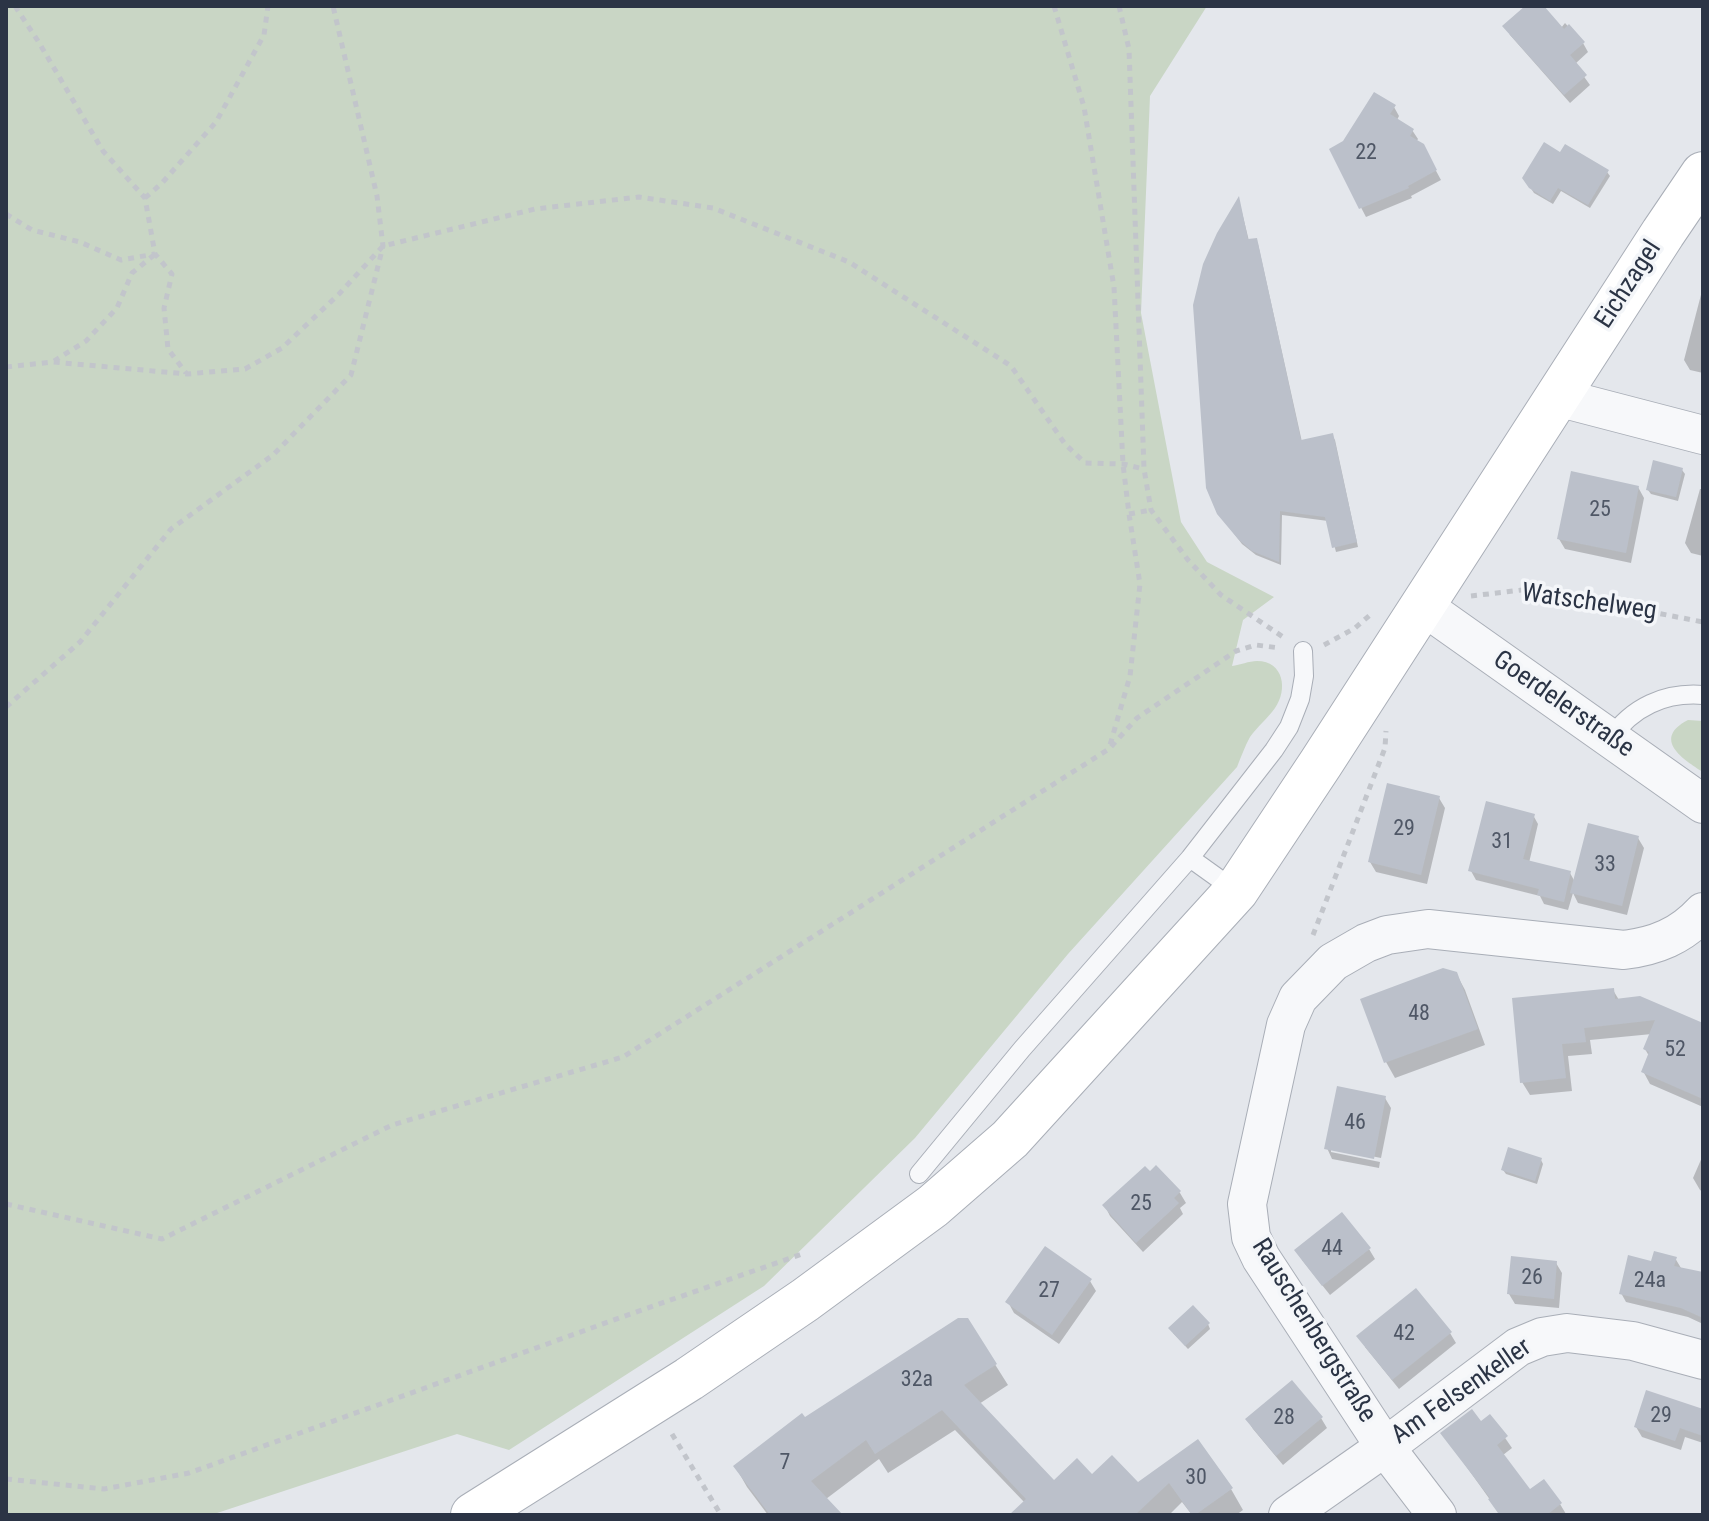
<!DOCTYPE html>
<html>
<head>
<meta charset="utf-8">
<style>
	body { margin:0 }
	#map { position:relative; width:1709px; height:1521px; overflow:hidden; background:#e4e7ec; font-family:"Roboto Condensed",sans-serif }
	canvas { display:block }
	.frame { position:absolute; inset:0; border:8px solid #2b3445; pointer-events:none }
</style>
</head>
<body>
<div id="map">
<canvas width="1709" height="1521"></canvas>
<div class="frame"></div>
</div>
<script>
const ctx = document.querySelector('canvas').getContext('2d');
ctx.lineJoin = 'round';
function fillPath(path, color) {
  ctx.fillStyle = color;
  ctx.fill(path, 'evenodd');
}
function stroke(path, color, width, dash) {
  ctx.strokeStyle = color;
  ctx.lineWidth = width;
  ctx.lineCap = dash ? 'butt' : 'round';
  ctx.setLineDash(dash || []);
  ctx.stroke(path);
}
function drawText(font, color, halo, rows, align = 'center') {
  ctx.font = font + ' "Roboto Condensed",sans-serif';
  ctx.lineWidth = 7;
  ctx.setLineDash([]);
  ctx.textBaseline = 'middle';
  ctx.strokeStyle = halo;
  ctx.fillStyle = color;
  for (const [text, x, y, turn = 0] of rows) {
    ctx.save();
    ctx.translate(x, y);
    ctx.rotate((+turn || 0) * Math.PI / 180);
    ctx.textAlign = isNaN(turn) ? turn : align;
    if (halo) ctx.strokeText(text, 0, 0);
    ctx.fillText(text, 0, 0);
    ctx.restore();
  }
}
fillPath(new Path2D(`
	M6 6H1207L1150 96 1141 313 1181 522 1207 562 1274 597 1243 620 1232 666C1240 665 1249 661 1257 661 1284 661 1288 690 1275 708 1268 718 1257 727 1250 737 1245 746 1241 757 1237 767L1068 954 915 1138 764 1286 509 1450 457 1434 211 1515H6Z
	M1688 720 1703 721V772C1684 760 1651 739 1688 720Z`), '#c9d6c5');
fillPath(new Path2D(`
	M1565 23 1583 43 1588 52 1575 64 1590 85 1570 103 1510 35 1505 26 1557 33Z
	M1394 107 1399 116 1397 120 1412 130 1418 139 1416 142 1422 145 1441 180 1411 196 1412 198 1366 217 1331 150Z
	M1561 155 1607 172 1610 176 1590 208 1561 191 1553 204 1534 193 1524 178Z
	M1239 200 1249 241 1256 240 1258 244 1302 442 1332 435 1335 440 1358 547 1336 552 1328 521 1282 515 1281 565 1256 555 1242 544 1222 518Z
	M1703 287V373L1690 370 1684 360Z
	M1682 470 1685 474 1678 501 1651 494 1648 490Z
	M1638 487 1644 498 1631 563 1565 549 1559 539Z
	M1700 489H1703V556L1691 553 1685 543Z
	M1439 798 1445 808 1427 884 1376 872 1370 862Z
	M1533 815 1538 824 1529 863 1570 873 1575 882 1638 838 1644 848 1627 915 1578 903 1573 893 1568 910 1544 904 1540 896 1476 880 1471 871Z
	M1456 973 1465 990 1485 1045 1395 1078 1386 1062Z
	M1613 990 1619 1000 1703 1025V1107L1650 1084 1643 1071 1649 1056 1645 1049 1652 1034 1590 1040 1592 1054 1568 1056 1572 1091 1530 1095 1522 1082Z
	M1385 1098 1391 1108 1381 1158 1331 1148V1152L1380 1162 1379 1168 1332 1159 1327 1148Z
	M1703 1155V1192L1700 1190 1693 1178Z
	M1541 1160 1543 1164 1537 1184 1506 1174 1503 1170Z
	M1156 1168 1180 1193 1186 1203 1180 1208 1183 1214 1143 1252 1110 1216 1105 1206Z
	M1369 1249 1375 1259 1330 1295 1302 1260Z
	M1675 1258 1681 1268 1703 1288V1324L1688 1317 1626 1302 1621 1293 1653 1263Z
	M1556 1263 1562 1273 1559 1308 1515 1304 1509 1294Z
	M1090 1281 1096 1291 1059 1344 1014 1313 1008 1302Z
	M967 1320 1008 1385 979 1404 1054 1482 1092 1477 1138 1484 1198 1442 1231 1489 1243 1510 1236 1515H1192L1182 1502 1169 1515H1012L1025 1503 955 1430 888 1473 879 1459 826 1499 840 1515H768L747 1487 735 1466 804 1420Z
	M1208 1324 1210 1329 1188 1349 1173 1333Z
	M1450 1333 1456 1343 1399 1389 1365 1347Z
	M1703 1411V1443L1685 1437 1681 1450 1642 1437 1636 1427Z
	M1490 1416 1512 1448 1503 1455 1530 1492 1560 1504 1566 1514 1565 1515H1501L1443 1434 1481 1424Z
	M1321 1418 1327 1428 1283 1465 1253 1429 1247 1419Z`), '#0003');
fillPath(new Path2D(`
	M1525 6H1544L1564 29 1569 24 1585 42 1570 55 1587 75 1564 95 1502 26Z
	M1374 92 1396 105 1390 114 1414 129 1410 136 1424 144 1437 170 1408 186 1409 188 1359 209 1329 149 1343 141Z
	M1544 142 1560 152 1565 144 1609 170 1588 205 1558 188 1550 201 1529 188 1522 178Z
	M1239 196 1248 239 1257 238 1301 440 1333 433 1357 542 1332 548 1325 517 1280 511 1279 562 1252 551 1238 539 1217 514 1206 488 1193 305 1203 264 1217 233Z
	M1653 460 1683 468 1676 497 1646 490Z
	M1571 471 1639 486 1626 553 1557 539Z
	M1387 783 1440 796 1421 875 1368 862Z
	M1486 801 1535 814 1523 859 1571 871 1564 902 1537 895 1539 889 1468 871Z
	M1588 823 1639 836 1622 906 1570 893Z
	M1443 968 1457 972 1478 1029 1384 1063 1360 999Z
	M1614 988 1615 999 1640 996 1703 1023V1099L1641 1072 1649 1052 1643 1049 1655 1020 1584 1028 1586 1042 1562 1044 1566 1078 1520 1083 1512 998Z
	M1337 1086 1386 1096 1374 1159 1324 1149Z
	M1508 1147 1542 1158 1535 1181 1501 1170Z
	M1156 1165 1181 1191 1174 1198 1179 1203 1136 1243 1102 1205 1145 1166 1150 1171Z
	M1342 1212 1371 1248 1322 1286 1294 1250Z
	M1045 1246 1092 1279 1052 1335 1005 1302Z
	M1654 1251 1677 1257 1674 1266 1703 1272V1318L1681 1308 1619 1294 1628 1255 1651 1261Z
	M1511 1256 1557 1261 1554 1299 1507 1294Z
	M1416 1288 1452 1332 1392 1380 1356 1336Z
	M1193 1305 1210 1323 1185 1346 1168 1328Z
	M958 1318H968L997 1364 964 1385 1054 1480 1077 1458 1092 1474 1112 1455 1138 1482 1198 1439 1233 1488 1195 1515H1192L1169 1483 1135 1515H1009L1026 1499 942 1410 875 1454 866 1440 811 1481 843 1515H770L733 1466 802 1413 805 1417Z
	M1292 1380 1323 1417 1276 1456 1245 1419Z
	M1646 1390 1703 1409V1436L1680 1428 1675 1441 1634 1427Z
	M1472 1409 1481 1421 1490 1414 1508 1436 1497 1445 1530 1489 1544 1479 1562 1503 1548 1514 1549 1515H1495L1498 1513 1488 1499 1490 1498 1440 1433Z`), '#bbc0ca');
const lane = new Path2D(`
	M1610 739C1632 707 1665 692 1703 695
	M1190 858 1236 891
	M919 1174 1022 1049 1190 858 1274 750 1289 727 1300 699 1304 676 1303 651`);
const street = new Path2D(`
	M1557 397 1703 435
	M1423 606 1703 804
	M1288 1515 1385 1447 1518 1347 1542 1337 1567 1333 1633 1341 1703 1360
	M1437 1515 1385 1447 1261 1258 1251 1237 1247 1204 1286 1025 1298 998 1333 962 1366 943 1387 935 1428 929 1624 950C1656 946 1681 936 1703 912`);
const secondary = new Path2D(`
	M473 1515 689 1379 805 1300 933 1206 1010 1139 1236 891 1321 763 1663 233 1703 174`);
stroke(lane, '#a9aeb7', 20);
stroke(street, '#a9aeb7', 40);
stroke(secondary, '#a9aeb7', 46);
stroke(new Path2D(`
	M15 6 38 41 103 151 145 198 155 254 172 274 164 308 168 349 186 373
	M1054 6 1084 107 1114 287 1123 464 1129 514 1140 584 1130 676 1110 745
	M1119 6 1129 49 1144 469 1151 510 1188 560 1221 595 1286 639
	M145 198 162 183 216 122 264 35 268 6
	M6 214 32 230 80 242 121 260 155 254
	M54 361 86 341 117 308 132 273 154 255
	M6 367 53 362 187 374 245 369 282 348 339 294 383 246 535 209 639 197 713 208 849 262 1011 366 1065 444 1085 463 1123 464 1144 469
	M1129 514 1151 510
	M1471 596 1522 590 1543 591 1703 622
	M1324 645 1355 628 1370 615
	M6 707 80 642 171 529 273 455 351 375 383 246 377 196 333 6
	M1313 935 1385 748 1386 731
	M6 1204 162 1239 392 1125 623 1057 1109 749 1137 718 1236 651 1256 645 1280 648
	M672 1434 721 1515
	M6 1479 104 1489 189 1473 622 1317 802 1254`), '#c2c5cb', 5, [6, 6]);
stroke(lane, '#f7f8fa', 18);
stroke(street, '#f7f8fa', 38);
stroke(secondary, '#fff', 44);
drawText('22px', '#4f5766', null, [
	["22",1366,153],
	["25",1600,510],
	["29",1404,829],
	["31",1502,842],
	["33",1605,865],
	["48",1419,1014],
	["52",1675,1050],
	["46",1355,1123],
	["25",1141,1204],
	["44",1332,1249],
	["26",1532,1278],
	["24a",1650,1281],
	["27",1049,1291],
	["42",1404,1334],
	["32a",917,1380],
	["29",1661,1416],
	["28",1284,1418],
	["7",785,1463],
	["30",1196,1478]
]);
drawText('26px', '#2b3445', '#f4f6f9', [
	["Eichzagel",1629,285,-57],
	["Watschelweg",1589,603,8],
	["Goerdelerstraße",1563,705,35],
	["Rauschenbergstraße",1313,1331,58],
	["Am Felsenkeller",1462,1392,-35]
]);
</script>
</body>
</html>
